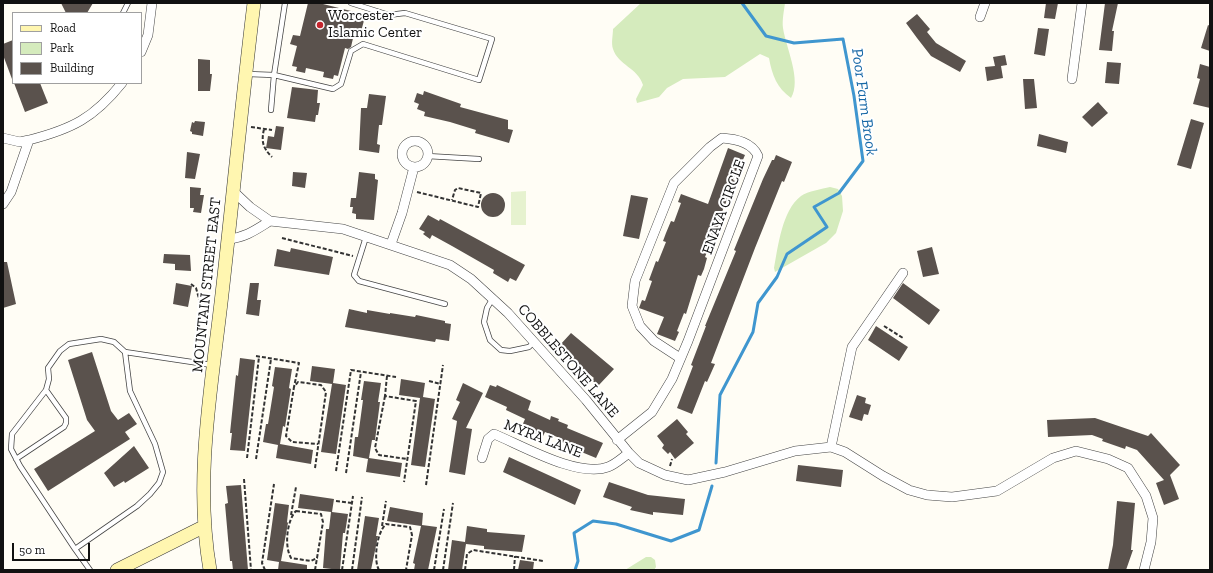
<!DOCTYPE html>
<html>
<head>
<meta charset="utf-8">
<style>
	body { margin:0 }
	#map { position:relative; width:1213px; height:573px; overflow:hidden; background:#fffdf5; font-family:"Zilla Slab",serif }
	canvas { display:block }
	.frame { position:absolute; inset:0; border:4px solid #111; pointer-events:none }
	.legend { position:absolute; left:12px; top:12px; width:130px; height:72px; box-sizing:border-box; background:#fff; border:1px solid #a0a0a0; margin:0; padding:5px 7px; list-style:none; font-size:12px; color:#111 }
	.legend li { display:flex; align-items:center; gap:8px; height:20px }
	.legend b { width:20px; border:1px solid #a0a0a0 }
	.scale { position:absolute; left:12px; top:543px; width:78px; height:18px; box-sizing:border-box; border:2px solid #111; border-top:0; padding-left:5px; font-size:12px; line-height:14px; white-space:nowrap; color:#111; -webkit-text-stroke:3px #fff; paint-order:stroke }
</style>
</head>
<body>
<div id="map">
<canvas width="1213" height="573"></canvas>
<div class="frame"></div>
<ul class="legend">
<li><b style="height:5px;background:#fff6b0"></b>Road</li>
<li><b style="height:11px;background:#d5ebbd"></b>Park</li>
<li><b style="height:11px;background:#5a524d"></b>Building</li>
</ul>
<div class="scale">50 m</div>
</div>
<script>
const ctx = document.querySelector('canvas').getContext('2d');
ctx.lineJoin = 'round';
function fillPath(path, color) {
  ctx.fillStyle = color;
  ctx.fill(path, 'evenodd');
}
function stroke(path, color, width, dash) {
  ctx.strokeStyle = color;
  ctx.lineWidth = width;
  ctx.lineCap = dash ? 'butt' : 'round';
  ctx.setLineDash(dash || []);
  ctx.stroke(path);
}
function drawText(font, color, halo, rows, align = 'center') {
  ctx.font = font + ' "Zilla Slab",serif';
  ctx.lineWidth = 4;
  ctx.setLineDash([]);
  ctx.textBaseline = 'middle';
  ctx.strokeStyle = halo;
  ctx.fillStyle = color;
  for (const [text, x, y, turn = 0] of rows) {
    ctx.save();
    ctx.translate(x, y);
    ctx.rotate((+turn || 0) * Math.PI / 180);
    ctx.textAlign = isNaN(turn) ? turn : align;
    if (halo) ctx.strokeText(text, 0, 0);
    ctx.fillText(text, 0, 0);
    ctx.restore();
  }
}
fillPath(new Path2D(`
	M641 3H785C784 11 782 20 783 28 786 48 802 80 791 98 777 88 772 75 769 58L760 54 725 77 683 79 667 88 659 97 637 103 636 99 643 85C638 68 618 65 613 49 611 43 613 35 613 29Z
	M830 187 838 189 842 196 843 211 836 233 826 243 775 272 774 268C778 247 782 210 801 196 808 191 822 189 830 187Z
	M646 557H651L655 560 656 567 654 570H625Z`), '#d5ebbd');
fillPath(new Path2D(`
	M526 191V225H511V192Z`), '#e6f2cf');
stroke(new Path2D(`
	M716 463 720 395 753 332 758 303 777 277 787 254 827 227 814 207 839 193 863 161 854 96 843 39 794 43 766 36 742 3
	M575 570 578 561 574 533 593 521 616 524 671 541 699 530 712 486`), '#3f96cf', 3);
fillPath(new Path2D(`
	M61 3H93L87 13H66Z
	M308 3H319L355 12V15L365 17 360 35 354 34 351 47 348 49 345 48 338 76 334 75 333 79 323 77 324 72 306 68 305 73 296 71 297 67 292 66 297 46 290 44 293 35 300 36Z
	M1046 3H1058L1055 19 1044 18Z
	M1105 3H1118L1112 31H1114L1112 51 1099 50Z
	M917 14 930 29 927 32 936 43 966 61 960 72 931 56 917 38 906 23Z
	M1208 25 1210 26V51L1201 48Z
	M1038 28 1049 29 1045 56 1034 54Z
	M13 40V79H12L3 55V44Z
	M1005 55 1007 65 1001 66 1003 78 987 81 985 67 995 66 993 57Z
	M198 59 210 60V74H212L210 91H198Z
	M1107 62 1121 63 1119 84 1105 83Z
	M1200 64 1210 67V108L1193 104 1200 79 1197 78Z
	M1023 79H1034L1037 108 1025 109Z
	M14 83H40L48 103 25 112Z
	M292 87 318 90 317 103H320L318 115H316L315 122 287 118Z
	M424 91 461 104 460 107 508 120V129L513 130 509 143 475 133 476 130 450 122 424 116 425 112 417 109 419 104 414 102 417 93 423 95Z
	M369 94 386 96 382 125H379L377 144 380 145 379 153 359 150 361 108H367Z
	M1098 102 1108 113 1092 127 1082 117Z
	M1191 119 1204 123 1191 169 1177 165Z
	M195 121 205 122 203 136 192 134V132L190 131 192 122 194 123Z
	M276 126 284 127 281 150 266 148 268 136 274 137Z
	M1039 134 1068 142 1066 153 1037 146Z
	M728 148 745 155 742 162 740 161 733 180 735 181 719 219H721L714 238 713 237 705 257 707 258 704 269 701 276 698 275 686 314 684 313 677 331 679 332 675 341 657 334 664 317 639 308 642 300 645 301 652 281 649 280 656 261 658 262 666 242 663 241 666 233 671 221 674 222 681 203 678 202 681 194 708 204Z
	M187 152 200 154 195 179 185 178Z
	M776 155 792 162 784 182 782 181 755 248 711 363 715 364 707 382 705 381 692 414 677 408 693 366 691 365 706 326H705L736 251 734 250 763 179 772 160H774Z
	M293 172 307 173 305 188 292 186Z
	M359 172 375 174V179L378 180 374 220 356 219V214L352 213 353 207H350L351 198H356Z
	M190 187 201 188 200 195H204L201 213 193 212 194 208H190Z
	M481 205a12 12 0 1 1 24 0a12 12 0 1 1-24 0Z
	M631 195 648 198 639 239 623 236Z
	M428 215 439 221 440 219 525 265 516 281 510 278 508 282 493 273 494 270 452 246 432 235 430 239 423 234 425 232 419 229Z
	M932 247 939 274 923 277 917 251Z
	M291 248 333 257 329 275 274 266 277 249 290 252Z
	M164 254 190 255 191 271 175 270V264L163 263Z
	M3 262H7L16 304 3 308Z
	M176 283 192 286 188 307 173 304Z
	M250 283H259L257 300H261L259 316 246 314Z
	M903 283 940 310 929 325 893 298Z
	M349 309 367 313V310L390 314V313L415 317 416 315 445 321V323L451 324 449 341 436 339 435 342 345 327Z
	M876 326 908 347 899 361 868 340Z
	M571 333 614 369 598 386 592 380 594 378 561 352 564 348 560 345Z
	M92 352 111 411 118 420 129 413 137 424 125 432 130 439 48 491 34 469 95 431 87 420 68 360Z
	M240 358 255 360 245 451 230 450 232 433H230L236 375 238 376Z
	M312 366 335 369 333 383 346 385 336 454 321 452 332 384 310 381Z
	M275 367 292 369 289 388 291 389 285 427 283 426 280 444 313 450 311 464 276 458 278 445 263 442 266 424H268L274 387 272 386Z
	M401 379 425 383 423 397 435 399 425 467 411 465 420 398 399 395Z
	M364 381 381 383 378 402H380L375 440H372L369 458 402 463 400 477 366 472 368 459 353 456 355 437H358L363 400H361Z
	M463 383 483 393 466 428 472 429 465 475 449 472 457 421 452 419 460 402 456 400Z
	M490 385 496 387 497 385 531 401 528 410 550 420 551 416 559 419 558 421 568 425 567 428 603 443 596 458 567 446 568 444 561 442 562 439 545 432 543 436 528 431V429L522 426 525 419 506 410 507 407 485 397Z
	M857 395 866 398 865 403 871 405 868 415 864 414 862 421 849 417Z
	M1095 418 1148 436 1151 433 1180 465 1170 475 1179 499 1164 505 1156 483 1164 480 1137 450 1126 446 1125 449 1102 441 1103 439 1092 435 1048 437 1047 420Z
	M677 419 688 432 686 434 694 443 675 459 670 452 668 454 662 448 664 445 657 436Z
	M134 446 149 468 125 483 124 481 114 487 104 473Z
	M509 457 581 490 575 505 503 472Z
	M798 465 843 470 841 487 796 481Z
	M609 482 648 495 685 499 683 515 653 512V515L630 510 632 507 603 497Z
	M241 485 248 570H233L232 561H230L225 504 228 503 226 486Z
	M300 494 334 499 332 512 348 514 345 533H343L340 570 323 568 326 529H329L331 512 298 508Z
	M1117 501 1135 503 1131 550H1133L1126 570H1108L1113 545Z
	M275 503 289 505 287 522 288 523 281 561 307 565V570H278L279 562 267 560Z
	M390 507 423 513 422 525 437 527 428 570H414L415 564 413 563 421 526 387 521Z
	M365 516 379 518 376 536H378L371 570H357Z
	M467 526 487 529V532L525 535 522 552 484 549V546L466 544 462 570H448L452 540 465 542Z
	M520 560 534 562 533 570H518Z`), '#5a524d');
const service = new Path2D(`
	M123 13 128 3
	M248 74 274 75 333 89 341 84 351 51 363 44 479 80 492 39 405 13 389 15 351 3
	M271 110 274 75 285 3
	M427 156 479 159
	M366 237 354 275 359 281 445 304
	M493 298 487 308 484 322 490 340 501 350 510 351 529 347 534 342
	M125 352 130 391 155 444 163 472 159 483 150 494 137 506 75 549 20 466 11 449 12 434 46 390 49 379 48 368 60 351 69 344 101 339 114 342 125 352 212 365
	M16 459 64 427 66 423V418L46 390
	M75 549 90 570`);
const minor = new Path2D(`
	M980 17 985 3
	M141 52 148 35 152 3
	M1072 79 1082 3
	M3 138 20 142 29 140 11 192 3 204
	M29 140C72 129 94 118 122 83
	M402 154a13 13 0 1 1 26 0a13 13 0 1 1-26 0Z
	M233 191 250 207 270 221 343 229 450 265 471 279 508 313 586 400 629 453 639 463 665 475 688 480 725 472 795 451 831 447 845 452 883 476 909 490 927 495 952 497 997 491 1053 458 1076 451 1108 459 1128 468 1146 496 1153 518 1151 542 1144 570
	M228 239C245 238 257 229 270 221
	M391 244 402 213 414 167
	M617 440 652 412 672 379 688 341 758 156C752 142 736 139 722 138L710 147 674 183 635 281 632 306 640 326 654 341 680 358
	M831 447 852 347 903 273
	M482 458 488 439 494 434C523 446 578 478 608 467 616 464 623 457 629 453`);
const secondary = new Path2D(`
	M117 570 205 526
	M210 570C194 479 212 384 222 294 233 197 242 100 254 3`);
stroke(service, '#444', 6);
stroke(minor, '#444', 10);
stroke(secondary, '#333', 14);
stroke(new Path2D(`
	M251 127 272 130
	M264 129C261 142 263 148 272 157
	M417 192 478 207 481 193 458 188 455 190 452 200
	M282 238 353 256
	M191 284 196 288 200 302
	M884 326 903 338
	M256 356 299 363 294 387
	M387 376 385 396 416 401 404 482
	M429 381 441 384
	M385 396 375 448 379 455 407 459
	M247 458 259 357
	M256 459 271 359
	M670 466 672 459
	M315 468 326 392 321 385 298 382 294 387 286 436 292 442 318 444
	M336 471 351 370 396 377
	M346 473 361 372
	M244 479 251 570
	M426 485 443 365
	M336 501 352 503
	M296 511 321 514 323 522 317 558 311 561 291 558C284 546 287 520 296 511Z
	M291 515 296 487
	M382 526 386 501
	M265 570 262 563 274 484
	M315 570 317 558
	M342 570 353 496
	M352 570 362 497
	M379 570C373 560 377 532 386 524L410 527 412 535 406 570
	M434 570 444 509
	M443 570 453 503
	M465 570 467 554 473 550 543 561
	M514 570 515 556`), '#333', 2, [4, 2]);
stroke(service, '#fff', 4.5);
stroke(minor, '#fff', 9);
stroke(secondary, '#fff6b0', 13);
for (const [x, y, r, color] of [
	[320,25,4,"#c4262e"]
]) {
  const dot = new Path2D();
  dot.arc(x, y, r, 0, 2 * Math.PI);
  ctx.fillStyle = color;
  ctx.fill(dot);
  stroke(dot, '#fff', 1.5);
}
drawText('15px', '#111', '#fff', [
	["Worcester",328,16],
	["Islamic Center",328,33]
], 'left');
drawText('15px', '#111', '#fff', [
	["ENAYA CIRCLE",724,207,-70],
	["MOUNTAIN STREET EAST",207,285,-84],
	["COBBLESTONE LANE",568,361,49],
	["MYRA LANE",543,439,21]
]);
drawText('italic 16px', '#1768a6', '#fff', [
	["Poor Farm Brook",864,102,82]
]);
</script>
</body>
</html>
